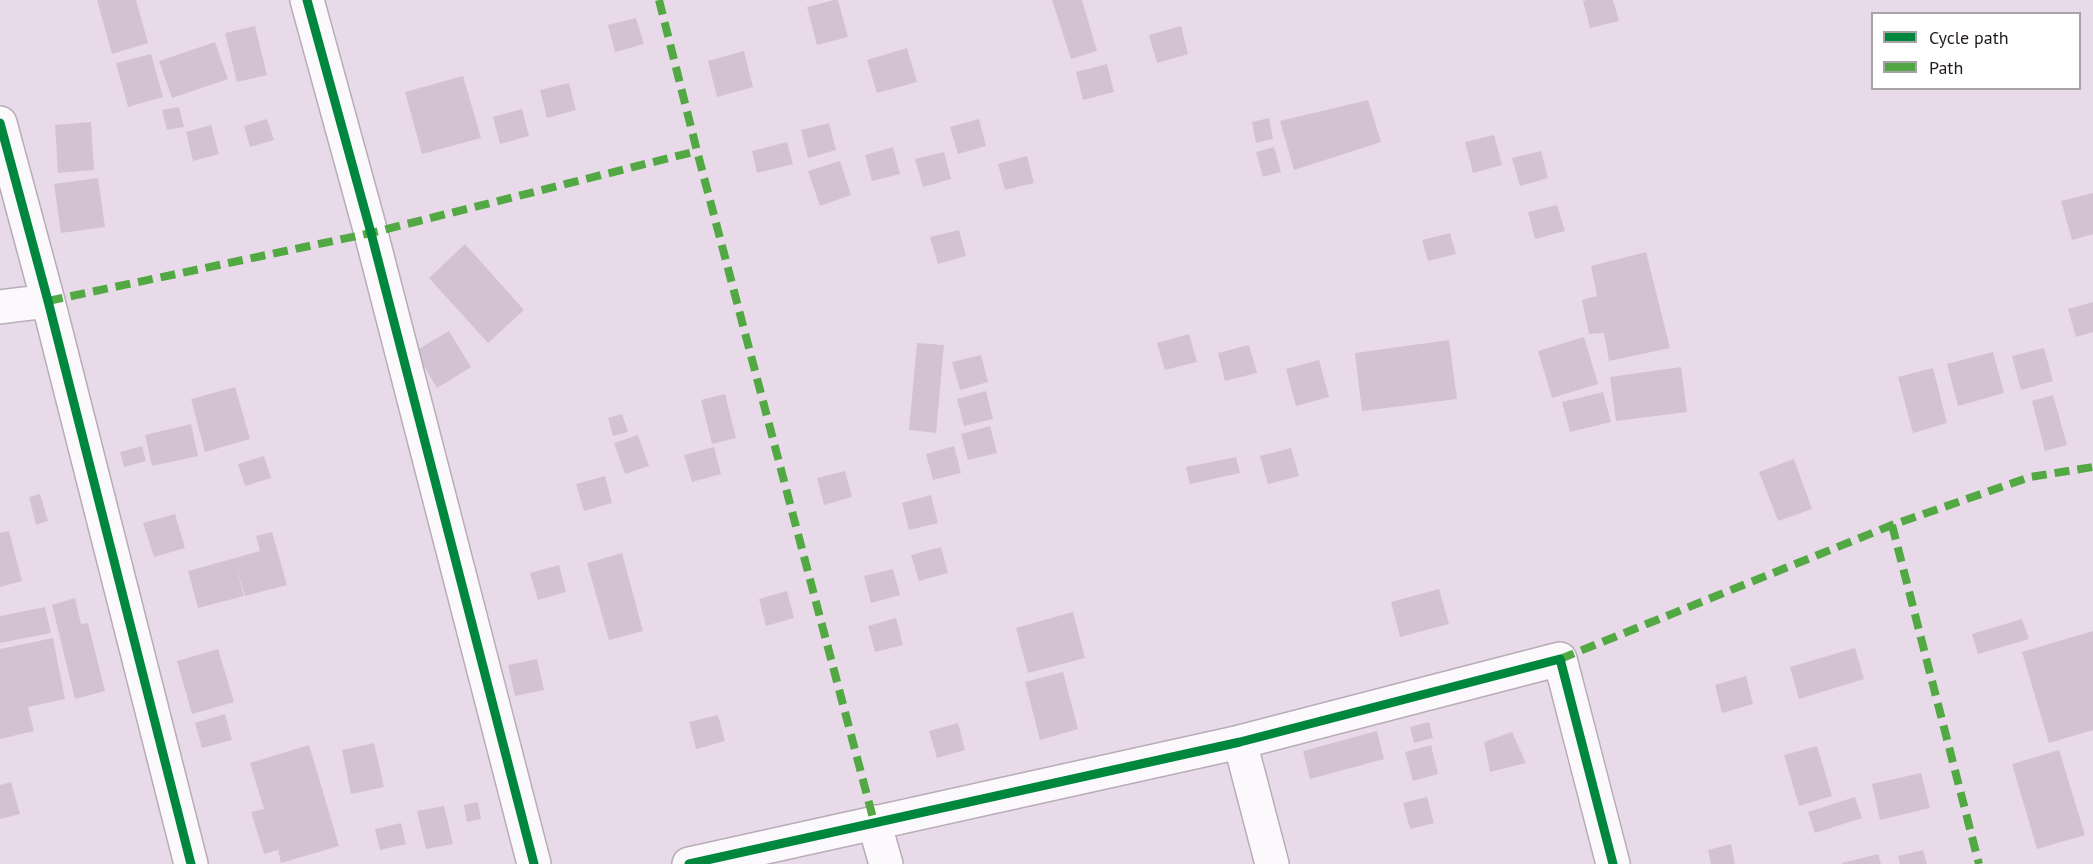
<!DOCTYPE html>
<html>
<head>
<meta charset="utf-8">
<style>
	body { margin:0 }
	#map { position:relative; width:2093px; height:864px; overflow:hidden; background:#e9dae9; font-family:"PT Sans",sans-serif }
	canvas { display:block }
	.legend { position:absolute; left:1871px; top:12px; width:210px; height:78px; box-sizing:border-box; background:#fff; border:2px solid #a6a3a6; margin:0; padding:8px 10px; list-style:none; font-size:18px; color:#211821 }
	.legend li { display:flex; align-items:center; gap:12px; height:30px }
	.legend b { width:30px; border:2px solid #a6a3a6 }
</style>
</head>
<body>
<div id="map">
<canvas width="2093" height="864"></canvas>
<ul class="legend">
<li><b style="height:8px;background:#00873e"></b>Cycle path</li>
<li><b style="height:8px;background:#52a943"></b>Path</li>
</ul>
</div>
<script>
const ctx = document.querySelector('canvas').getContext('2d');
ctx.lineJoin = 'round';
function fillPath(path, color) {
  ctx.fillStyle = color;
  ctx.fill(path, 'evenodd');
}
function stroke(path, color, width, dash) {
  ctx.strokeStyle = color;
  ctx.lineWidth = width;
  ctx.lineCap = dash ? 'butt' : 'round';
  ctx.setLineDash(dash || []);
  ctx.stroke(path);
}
fillPath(new Path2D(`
	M97 0H136L148 43 112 54Z
	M834 0H838L848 37 817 45 807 7Z
	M1052 0H1082L1097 51 1071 59Z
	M1587 0H1613L1619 21 1590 28 1583 1Z
	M636 18 644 44 615 52 608 25Z
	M255 26 267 75 237 82 225 33Z
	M1181 26 1188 54 1157 63 1149 35Z
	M215 42 228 79 172 98 159 61Z
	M907 48 917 82 877 93 867 60Z
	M744 51 753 87 717 97 708 61Z
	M151 54 163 97 128 107 116 63Z
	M1107 64 1114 92 1083 100 1076 72Z
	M463 76 481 138 422 154 405 92Z
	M569 83 576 110 547 118 540 90Z
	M1368 100 1381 142 1294 170 1280 121Z
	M179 107 184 127 167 130 162 110Z
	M522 109 529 136 500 144 493 117Z
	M1269 118 1273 139 1256 143 1252 122Z
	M267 119 274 140 250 147 244 126Z
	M979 119 986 146 958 154 950 127Z
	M91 122 94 170 58 173 55 125Z
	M829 123 836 150 808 158 801 130Z
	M211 125 219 154 193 161 186 132Z
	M1494 135 1502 165 1473 173 1465 142Z
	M787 142 793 164 757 173 752 151Z
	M893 147 900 174 872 181 865 155Z
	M1274 147 1281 172 1263 177 1256 152Z
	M1541 151 1548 178 1520 186 1512 158Z
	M944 152 951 179 923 187 915 159Z
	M1027 156 1034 183 1005 190 998 164Z
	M840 161 851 195 820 206 808 171Z
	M98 178 105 227 61 233 54 184Z
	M2093 193V234L2072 240 2061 201Z
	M1557 205 1565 231 1535 239 1528 212Z
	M959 230 966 256 938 264 930 237Z
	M1450 233 1456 254 1428 261 1422 240Z
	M465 244 524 310 488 343 429 278Z
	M1646 252 1670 348 1609 361 1604 333 1589 334 1582 300 1597 296 1591 266Z
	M2093 302V332L2076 337 2068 309Z
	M449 331 471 367 437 388 415 351Z
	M1189 334 1197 362 1165 370 1157 343Z
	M1584 337 1598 384 1552 398 1538 351Z
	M1449 340 1457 399 1362 411 1355 353Z
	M917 343 944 345 936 433 909 430Z
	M1249 345 1257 373 1225 381 1218 353Z
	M2044 348 2053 381 2021 390 2012 356Z
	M1993 352 2004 393 1958 406 1947 364Z
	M981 355 988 382 960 390 952 362Z
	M1319 360 1329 397 1296 406 1286 369Z
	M1681 367 1687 412 1616 421 1610 377Z
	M1933 368 1947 423 1913 433 1898 377Z
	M235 387 250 439 205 452 191 399Z
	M986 391 993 419 964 426 957 399Z
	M1603 392 1611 422 1570 432 1562 402Z
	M725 394 736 438 712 444 701 400Z
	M2053 395 2067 445 2045 451 2032 401Z
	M622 414 628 432 613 436 608 418Z
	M191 424 198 456 152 466 145 435Z
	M990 426 997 453 968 460 961 434Z
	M638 435 649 466 625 474 614 443Z
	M142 446 146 461 124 467 120 452Z
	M954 446 961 473 933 480 926 454Z
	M714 447 721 474 692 482 684 455Z
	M1291 448 1299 476 1268 484 1260 456Z
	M264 456 271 478 245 486 238 464Z
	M1236 457 1240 473 1190 484 1186 467Z
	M1794 459 1812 509 1778 521 1759 472Z
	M845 471 852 497 824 505 817 478Z
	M605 476 612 503 584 511 576 484Z
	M40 494 48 521 36 525 29 497Z
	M931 495 938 523 909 530 902 503Z
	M175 514 185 548 154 557 143 523Z
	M9 531 22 581 0 587V533Z
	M272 532 287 585 245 596 235 563 244 596 198 608 188 571 260 551 256 536Z
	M941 547 948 573 919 581 911 555Z
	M622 553 643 631 609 640 587 563Z
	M559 565 566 592 538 600 530 573Z
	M893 569 900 595 871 603 864 576Z
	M1439 589 1449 624 1400 637 1391 602Z
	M787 591 794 618 766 626 759 599Z
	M75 598 81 624 88 623 105 691 75 699 52 605Z
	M45 607 51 633 0 643V616Z
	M1073 612 1085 658 1028 673 1016 628Z
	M896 618 903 645 875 652 868 626Z
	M2022 619 2029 639 1978 654 1972 634Z
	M2093 631V730L2049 743 2022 652Z
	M53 638 65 699 28 707 34 731 0 739V649Z
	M1855 648 1864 679 1799 699 1790 667Z
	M218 649 234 702 192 714 177 661Z
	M537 659 544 690 515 696 508 665Z
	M1063 672 1078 729 1040 740 1025 682Z
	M1746 676 1753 704 1722 713 1715 685Z
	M225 714 232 740 202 748 195 723Z
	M718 715 725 741 696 749 689 722Z
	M1429 722 1433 738 1414 743 1410 727Z
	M958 723 965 750 937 758 929 731Z
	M1377 731 1384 759 1310 779 1303 751Z
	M1512 732 1526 763 1490 772 1484 742Z
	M374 743 384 787 351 794 342 750Z
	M309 745 339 846 281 863 278 850 264 854 251 812 264 809 250 763Z
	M1431 745 1438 774 1413 781 1405 752Z
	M1817 746 1832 796 1799 806 1784 755Z
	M2059 750 2085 835 2037 849 2012 764Z
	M1921 773 1930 808 1880 820 1872 784Z
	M11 782 20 814 0 819V785Z
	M1427 797 1434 823 1410 829 1403 803Z
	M1855 797 1862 818 1815 833 1808 812Z
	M478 802 481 819 467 822 464 805Z
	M444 806 453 844 426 849 417 811Z
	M401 823 406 844 380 850 375 829Z
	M1731 844 1735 864H1711L1708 850Z
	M1923 850 1927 864H1900L1898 856Z
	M1878 854 1881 864H1842V863Z`), '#d3c2d3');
const minor = new Path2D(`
	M307 0 371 233 534 864
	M0 123 48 301 191 864
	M0 307 48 301
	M1240 742 1272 864
	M874 822 886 864
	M689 864 1240 742 1560 659 1613 864`);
stroke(minor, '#b8acb8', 36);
stroke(minor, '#fcf9fc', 33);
stroke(new Path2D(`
	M659 0 697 151 874 822
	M48 301 371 233 697 151
	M1892 525 1979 864
	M1560 659 1892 525 2030 477 2093 467`), '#52a943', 8, [15, 8]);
stroke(new Path2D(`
	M307 0 371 233 534 864
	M0 123 48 301 191 864
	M689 864 1240 742 1560 659 1613 864`), '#00873e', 9);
</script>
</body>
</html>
